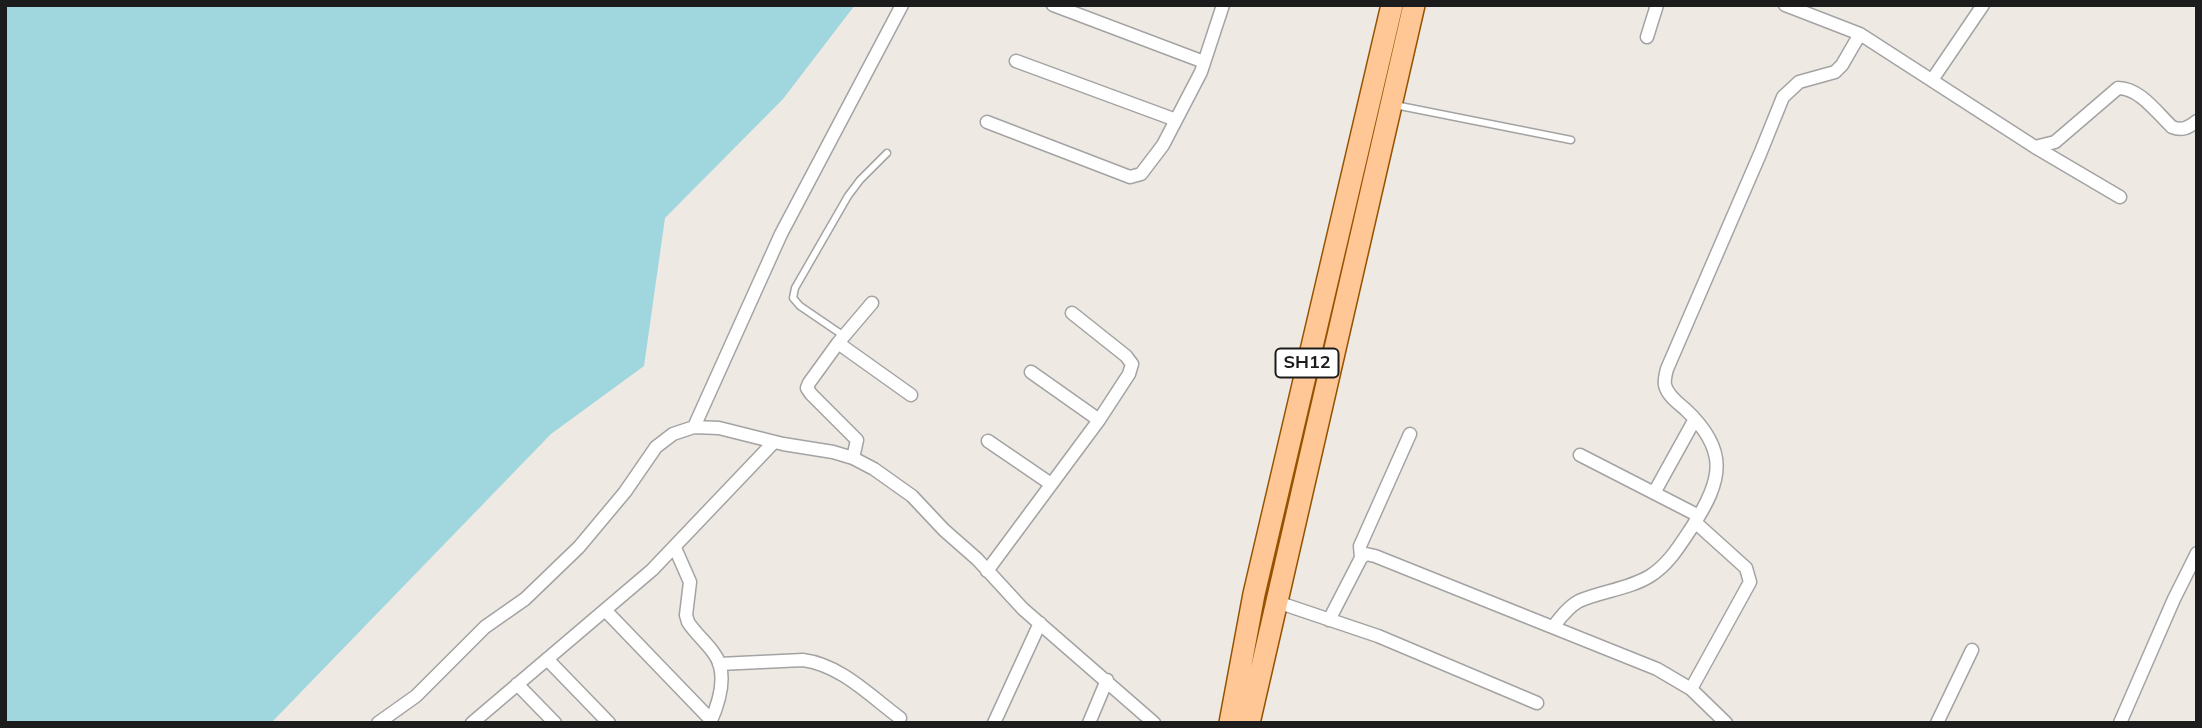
<!DOCTYPE html>
<html>
<head>
<meta charset="utf-8">
<style>
	body { margin:0 }
	#map { position:relative; width:2202px; height:728px; overflow:hidden; background:#eee9e2; font-family:Mulish,sans-serif }
	canvas { display:block }
	.frame { position:absolute; inset:0; border:7px solid #1c1c1c; pointer-events:none }
</style>
</head>
<body>
<div id="map">
<canvas width="2202" height="728"></canvas>
<div class="frame"></div>
</div>
<script>
const ctx = document.querySelector('canvas').getContext('2d');
ctx.lineJoin = 'round';
function fillPath(path, color) {
  ctx.fillStyle = color;
  ctx.fill(path, 'evenodd');
}
function stroke(path, color, width, dash) {
  ctx.strokeStyle = color;
  ctx.lineWidth = width;
  ctx.lineCap = dash ? 'butt' : 'round';
  ctx.setLineDash(dash || []);
  ctx.stroke(path);
}
function drawText(font, color, halo, rows, align = 'center') {
  ctx.font = font + ' Mulish,sans-serif';
  ctx.lineWidth = 5;
  ctx.setLineDash([]);
  ctx.textBaseline = 'middle';
  ctx.strokeStyle = halo;
  ctx.fillStyle = color;
  for (const [text, x, y, turn = 0] of rows) {
    ctx.save();
    ctx.translate(x, y);
    ctx.rotate((+turn || 0) * Math.PI / 180);
    ctx.textAlign = isNaN(turn) ? turn : align;
    if (halo) ctx.strokeText(text, 0, 0);
    ctx.fillText(text, 0, 0);
    ctx.restore();
  }
}
fillPath(new Path2D(`
	M5 5H855L783 99 665 218 644 366 551 434 271 723H5Z`), '#a0d7de');
const lane = new Path2D(`
	M1395 105 1571 140
	M844 336 800 306 793 298 795 288 848 196 860 180 887 153`);
const street = new Path2D(`
	M1053 5 1204 62
	M1785 5 1860 34 2035 147 2055 142 2118 88C2140 88 2157 113 2172 127 2182 131 2188 128 2197 121
	M1647 37 1657 5
	M1016 61 1176 120
	M1932 80 1983 5
	M987 122 1130 177 1141 174 1163 145 1201 72 1223 5
	M2035 147 2120 197
	M838 343 911 395
	M1031 372 1099 420
	M694 427 781 234 902 5
	M988 441 1051 484
	M1580 455 1699 516
	M853 458 857 440 811 394 807 388 809 383 838 343 872 303
	M1654 493 1695 419
	M675 548 690 582 686 615 688 622C695 633 705 641 713 652 729 672 719 703 710 723
	M1361 558 1360 546 1410 434
	M987 571 1099 420 1129 374 1132 364 1126 356 1072 313
	M1277 602 1378 636 1537 703
	M605 610 711 720
	M1329 620 1361 558 1366 554 1375 556 1657 669 1691 689 1726 723
	M1553 627C1560 618 1568 607 1579 601 1602 591 1629 589 1650 576 1669 564 1680 545 1692 527 1723 480 1729 450 1685 409 1678 403 1667 395 1665 385 1664 380 1666 373 1667 369L1760 154 1783 97 1799 82 1835 72 1842 65 1860 34
	M547 659 609 723
	M719 664 803 660C841 665 870 696 900 718
	M517 684 555 723
	M1691 689 1750 582 1746 568 1695 522
	M378 723 416 696 485 627 525 599 579 547 625 492 656 447 673 434 694 427 719 428 783 444 833 452 853 458 874 469 912 496 944 530 977 559 1023 609 1154 723
	M472 723 652 570 774 442
	M994 723 1040 623
	M1089 723 1107 680
	M1937 723 1972 650
	M2120 723 2174 599 2197 553`);
const primary = new Path2D(`
	M1230 723 1254 594 1392 5
	M1249 723 1414 5`);
stroke(lane, '#a3a3a3', 9);
stroke(street, '#a3a3a3', 15);
stroke(primary, '#955300', 24);
stroke(lane, '#fff', 6);
stroke(street, '#fff', 12);
stroke(primary, '#ffc696', 21);
for (const [x, y, w] of [
	[1307,363,63]
]) {
  const box = new Path2D();
  box.roundRect(x - w / 2, y - 14.5, w, 29, 5);
  ctx.fillStyle = '#fff';
  ctx.fill(box);
  stroke(box, '#1c1c1c', 2);
}
drawText('bold 18px', '#1c1c1c', null, [
	["SH12",1307,363]
]);
</script>
</body>
</html>
